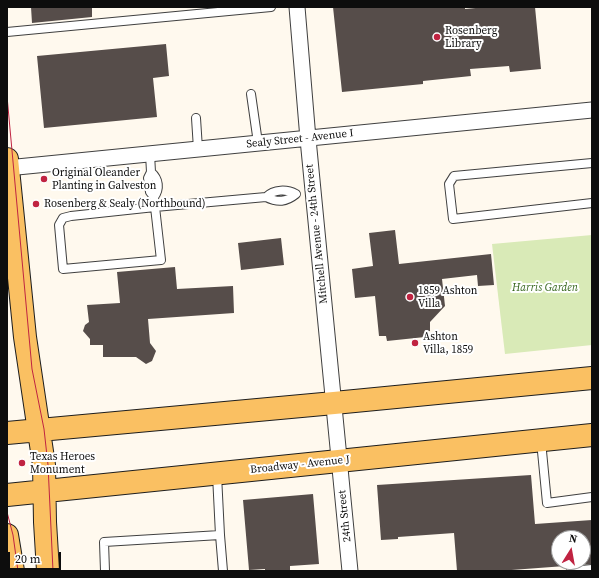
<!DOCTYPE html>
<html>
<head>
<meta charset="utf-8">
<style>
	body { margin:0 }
	#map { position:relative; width:599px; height:578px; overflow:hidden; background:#fff9ee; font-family:"Source Serif 4",serif }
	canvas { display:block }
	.frame { position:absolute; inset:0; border:8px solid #0d0d0d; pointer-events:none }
	.north { position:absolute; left:551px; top:530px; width:40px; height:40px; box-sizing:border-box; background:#fff; border:1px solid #9e9e9e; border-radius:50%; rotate:11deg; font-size:11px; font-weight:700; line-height:16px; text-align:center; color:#0d0d0d }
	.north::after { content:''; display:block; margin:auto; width:14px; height:18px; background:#c02341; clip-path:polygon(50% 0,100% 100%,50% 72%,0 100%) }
	.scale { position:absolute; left:8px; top:552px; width:53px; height:18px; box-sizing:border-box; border:2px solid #0d0d0d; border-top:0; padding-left:5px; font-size:12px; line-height:14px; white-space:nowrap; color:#0d0d0d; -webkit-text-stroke:3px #fff; paint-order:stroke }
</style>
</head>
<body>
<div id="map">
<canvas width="599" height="578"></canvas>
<div class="frame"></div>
<div class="north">N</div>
<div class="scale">20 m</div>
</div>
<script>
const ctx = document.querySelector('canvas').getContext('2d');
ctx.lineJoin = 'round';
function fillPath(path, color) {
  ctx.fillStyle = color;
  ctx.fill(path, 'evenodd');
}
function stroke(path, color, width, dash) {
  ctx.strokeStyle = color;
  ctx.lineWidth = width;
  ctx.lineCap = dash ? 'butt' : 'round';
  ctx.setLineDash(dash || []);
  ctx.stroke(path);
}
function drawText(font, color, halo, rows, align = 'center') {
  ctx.font = font + ' "Source Serif 4",serif';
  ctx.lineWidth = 4;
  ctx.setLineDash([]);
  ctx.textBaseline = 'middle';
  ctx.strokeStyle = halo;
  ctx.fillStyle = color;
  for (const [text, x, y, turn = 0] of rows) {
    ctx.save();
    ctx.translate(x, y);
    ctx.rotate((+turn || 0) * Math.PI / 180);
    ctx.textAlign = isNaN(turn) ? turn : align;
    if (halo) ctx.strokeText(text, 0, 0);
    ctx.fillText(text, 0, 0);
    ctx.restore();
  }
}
fillPath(new Path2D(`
	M592 235V345L505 354 492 244Z`), '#d9eab7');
fillPath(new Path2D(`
	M31 7H92V17L32 23Z
	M333 7H465V9L486 7H535L541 69 510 72 509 66 470 69 471 76 423 81V84L342 92Z
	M166 44 169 76 153 78 157 117 44 128 37 56Z
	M395 230 399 264 491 254 494 285 478 286 477 275 442 279 445 306 430 322V331L425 332V337L387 341 386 336H379L375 296 355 298 352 269 373 266 369 233Z
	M281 238 284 265 241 270 238 243Z
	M175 267 177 289 233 286 234 313 148 319 150 343 156 351 152 361 146 364 136 357H103V345H90V339L83 331 85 325 89 322 87 305 120 303 117 272Z
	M531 475 535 524 592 520V564L498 571H457L454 533 398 537V539L381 540 377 485ZM559 538H583V562H559Z
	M313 494 319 564 290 566V571H265V569L249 570 243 500Z`), '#564d4a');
const lane = new Path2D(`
	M7 32 271 7
	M251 94 258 143
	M196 118 198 149
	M150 154 151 172 148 178 150 192 154 197 155 207 71 216 63 218 59 225 63 269 161 260 155 207 266 197C278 203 286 202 296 194 287 189 274 189 266 197
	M592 163 454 176 449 184 453 219 592 203
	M151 172C159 179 160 189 154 197
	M541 441 547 503 592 497
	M220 535 223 571
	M105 571 104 542 220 535 217 475
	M571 571 592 569`);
const street = new Path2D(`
	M297 7 308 139 350 571
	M7 168 592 110`);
const primary = new Path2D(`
	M7 159 25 337 44 465 45 522 48 571
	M7 433 334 403 592 378
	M7 495 592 435
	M7 535 13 571`);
stroke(lane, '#404040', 10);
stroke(street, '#404040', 17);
stroke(primary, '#1e1e1e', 24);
stroke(lane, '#fff', 8);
stroke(street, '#fff', 15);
stroke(primary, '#fac062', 22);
stroke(new Path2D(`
	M7 96 32 369 44 429 48 465 53 571
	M7 512 13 535 18 571`), '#c02341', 1);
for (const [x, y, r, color] of [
	[437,37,4,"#c02341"],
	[44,179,4,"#c02341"],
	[36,204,4,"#c02341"],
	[410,297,4,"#c02341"],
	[415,343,4,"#c02341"],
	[22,463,4,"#c02341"]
]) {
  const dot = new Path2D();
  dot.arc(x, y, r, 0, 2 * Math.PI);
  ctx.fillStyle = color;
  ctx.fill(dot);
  stroke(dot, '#fff', 1.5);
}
drawText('11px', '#0d0d0d', '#fff', [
	["Rosenberg",445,31],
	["Library",445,44],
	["Original Oleander",52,173],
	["Planting in Galveston",52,186],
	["Rosenberg & Sealy (Northbound)",44,204],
	["1859 Ashton",418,291],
	["Villa",418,304],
	["Ashton",423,337],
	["Villa, 1859",423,350],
	["Texas Heroes",30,457],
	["Monument",30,470]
], 'left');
drawText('11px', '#0d0d0d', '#fff', [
	["Sealy Street - Avenue I",300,139,-6],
	["Mitchell Avenue - 24th Street",317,234,-96],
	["Broadway - Avenue J",300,465,-6],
	["24th Street",345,516,-96]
]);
drawText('italic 11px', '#36661d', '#fff', [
	["Harris Garden",545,288]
]);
</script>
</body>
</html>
